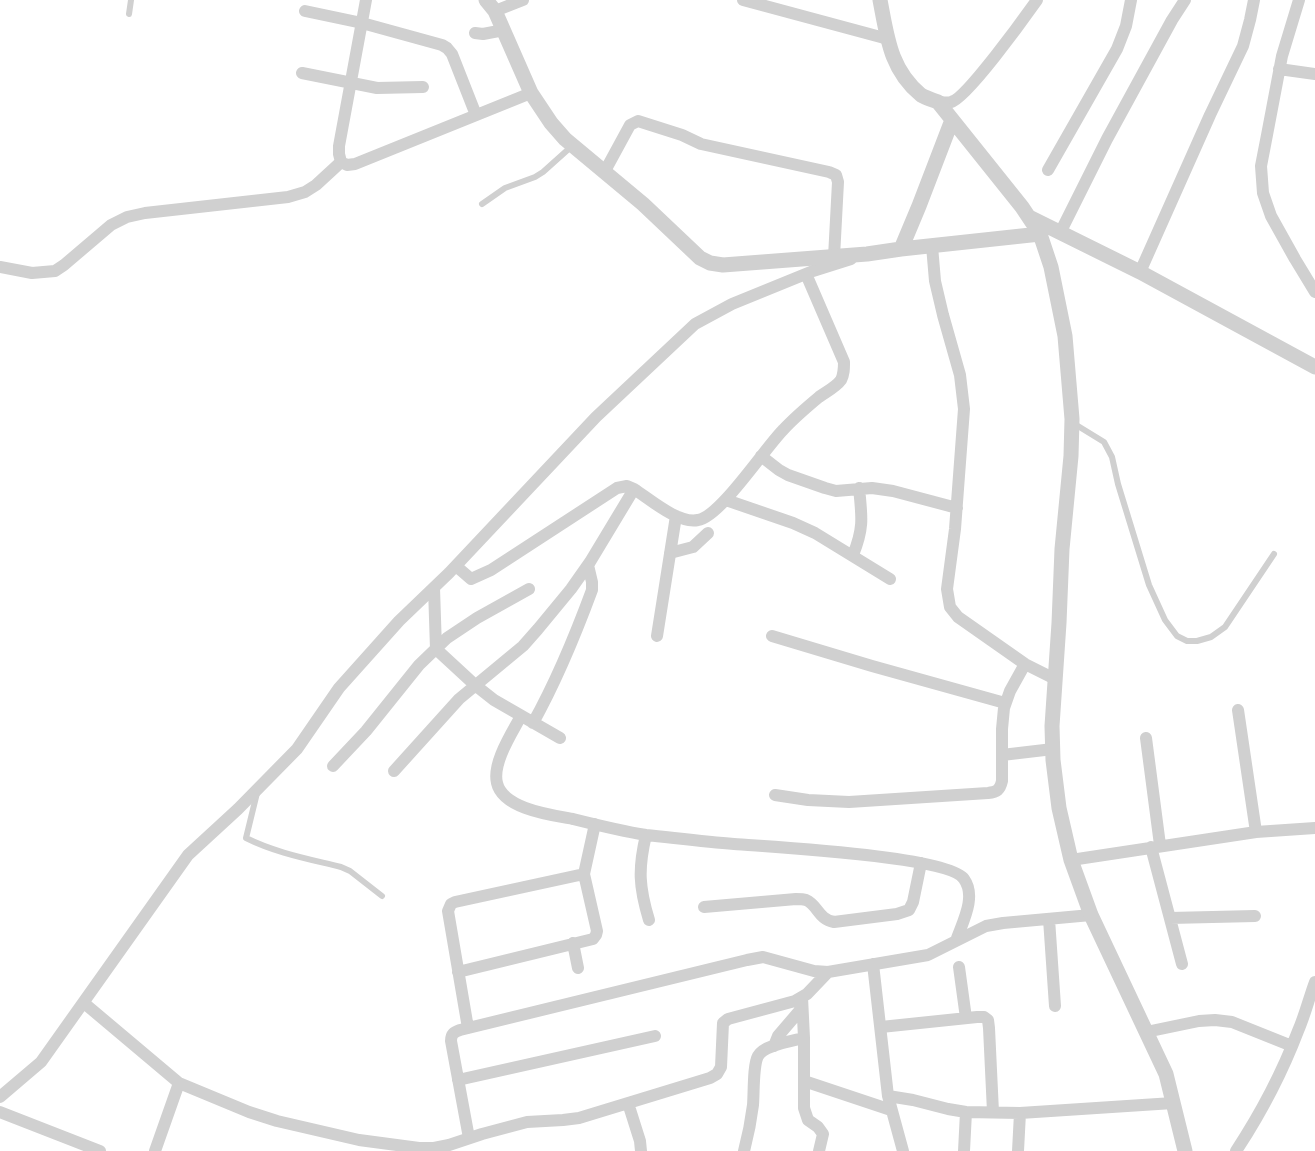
<!DOCTYPE html>
<html>
<head>
<meta charset="utf-8">
<style>
	body { margin:0 }
	canvas { display:block; background:#fff }
</style>
</head>
<body>
<canvas width="1315" height="1151"></canvas>
<script>
const ctx = document.querySelector('canvas').getContext('2d');
ctx.lineJoin = 'round';
function stroke(path, color, width, dash) {
  ctx.strokeStyle = color;
  ctx.lineWidth = width;
  ctx.lineCap = dash ? 'butt' : 'round';
  ctx.setLineDash(dash || []);
  ctx.stroke(path);
}
stroke(new Path2D(`
	M129 14 131 0
	M482 204 505 188 535 177 543 172 572 146
	M1073 423 1104 442 1112 457 1118 484 1149 585 1165 620 1177 636 1187 641H1197L1211 637 1225 627 1274 554
	M257 793 246 838C276 853 309 859 341 867L350 871 382 896`), '#d0d0d0', 6);
stroke(new Path2D(`
	M366 0 339 146V154L341 162 347 165 355 164 531 93
	M743 0 888 39
	M1299 0 1282 56 1267 135 1261 166 1263 193 1271 216 1295 259 1315 292
	M305 11 362 23 442 45 447 48 452 54 476 115
	M495 11 523 0
	M475 33 483 34 504 30
	M1279 69 1315 74
	M302 73 377 88 423 87
	M938 102C942 102 947 103 951 102 966 99 1025 17 1037 0
	M1048 170 1117 49 1126 26 1131 0
	M605 171 630 125 638 121 682 135 701 144 829 172 836 175 838 182 834 257
	M1060 233 1107 139 1172 20 1185 0
	M932 246 935 281 943 315 960 375 964 409 955 529 947 589 950 607 958 617 1025 664 1055 679
	M0 267 32 273 55 271 64 265 111 225 127 217 145 213 288 197 305 192 316 185 341 162
	M1140 272 1210 115 1243 46 1250 20 1254 0
	M761 456 779 470 788 475 825 488 836 491 872 488 893 491 957 508
	M726 500 793 523 815 533 890 579
	M670 553 693 547 708 533
	M853 555C864 528 862 517 859 488
	M456 566 471 579 491 570 617 488 627 486 634 489C651 500 678 524 698 520 720 517 765 448 783 430 794 418 807 407 819 397 826 392 836 387 841 380 844 374 844 369 844 362L806 274
	M434 588 436 649 475 685 494 700 560 738
	M657 636 676 516
	M772 636 872 666 1005 703
	M1238 710 1256 832
	M521 716C512 733 492 763 497 783 503 809 551 815 573 819 597 825 621 831 646 835 675 838 705 842 734 844 769 847 949 856 964 879 977 897 962 923 956 941
	M533 723C557 680 575 636 592 590V582L588 565
	M1146 738 1160 845
	M1002 755 1053 749
	M333 766 366 731 419 665 447 638 477 618 529 589
	M394 771 459 699 523 646 538 629 571 589 590 562 634 489
	M775 795 808 800 849 802 988 793C997 792 1000 790 1002 781V729L1004 708 1010 691 1025 664
	M646 835C638 869 639 887 649 920
	M1151 847 1182 964
	M1071 860 1256 832 1315 828
	M704 907 796 899C799 899 803 899 806 900 818 905 818 919 834 922L897 914 909 910 913 902 921 863
	M1170 918 1255 916
	M1049 919 1055 1006
	M573 943 578 968
	M873 964 888 1096 903 1151
	M959 967 966 1018
	M458 972 593 939 596 935 597 931 584 874 595 824
	M802 997 804 1038V1108L808 1120 818 1127 823 1134 819 1151
	M84 1003 179 1083 249 1112 277 1121 359 1140 419 1148H434L449 1145 482 1134 527 1122 563 1120 579 1118 710 1078 717 1074 721 1067 723 1023 728 1019 795 1001 807 994 828 972
	M881 1027 977 1017H984L988 1020 989 1028 993 1112
	M468 1028 448 911 451 904 455 902 584 874
	M1146 1032 1199 1021 1215 1020 1232 1022 1292 1046
	M774 1046 778 1036 802 1008
	M458 1080 655 1036
	M804 1081 891 1110
	M888 1096 913 1100 948 1109 966 1112 1020 1113 1173 1103
	M0 1097 41 1062 188 855 238 809 297 749 339 688 399 621 449 573 596 417 695 324 732 304 813 271 851 259
	M628 1103 640 1141 641 1151
	M0 1112 100 1151
	M469 1138 451 1041C451 1034 454 1032 460 1030L747 960 763 957 814 971 828 972 928 955 986 926 1003 923 1091 915
	M155 1151 179 1083
	M744 1151C748 1136 751 1121 753 1105 754 1093 753 1065 758 1056 764 1045 792 1041 804 1038
	M964 1151 966 1112
	M1018 1151 1020 1113
	M1236 1151C1261 1113 1282 1073 1298 1031 1305 1015 1309 998 1315 982`), '#d0d0d0', 12);
stroke(new Path2D(`
	M486 0 495 11 531 93 551 123 565 139 643 204 700 258 710 263 723 265 867 254 901 249 1040 234
	M880 0C887 36 890 70 921 95 926 98 933 100 938 102L1022 207 1040 234 1051 267 1065 336 1072 419 1071 456 1062 549 1059 623 1052 726 1053 760 1059 808 1071 860 1091 915 1166 1074 1185 1151
	M1029 217 1140 272 1315 367
	M901 249 919 206 952 120`), '#d0d0d0', 15);
</script>
</body>
</html>
